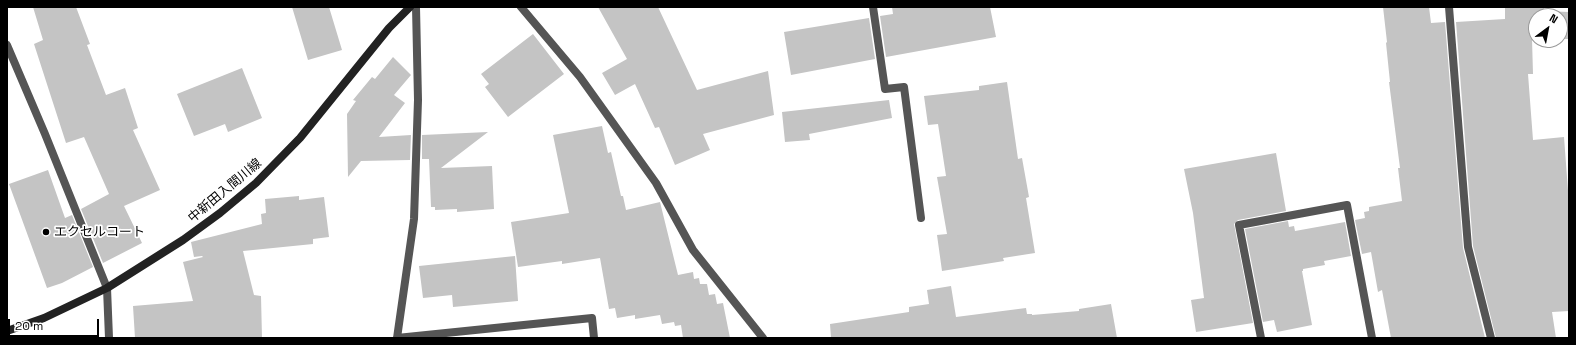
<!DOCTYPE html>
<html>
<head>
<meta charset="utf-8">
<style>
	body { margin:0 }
	#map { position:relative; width:1576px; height:345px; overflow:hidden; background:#fff; font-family:"Space Grotesk",sans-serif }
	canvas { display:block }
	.frame { position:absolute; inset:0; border:8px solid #000; pointer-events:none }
	.north { position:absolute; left:1528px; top:8px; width:40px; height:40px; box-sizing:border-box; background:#fff; border:1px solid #999; border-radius:50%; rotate:32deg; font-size:11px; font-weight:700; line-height:16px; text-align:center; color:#000 }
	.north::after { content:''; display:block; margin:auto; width:14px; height:18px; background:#000; clip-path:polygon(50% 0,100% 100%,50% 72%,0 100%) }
	.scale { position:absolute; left:8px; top:319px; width:91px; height:18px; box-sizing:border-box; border:2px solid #000; border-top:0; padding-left:5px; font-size:12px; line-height:14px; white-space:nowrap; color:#000; -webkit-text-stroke:3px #fff; paint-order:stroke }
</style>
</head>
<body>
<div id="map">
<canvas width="1576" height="345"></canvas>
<div class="frame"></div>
<div class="north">N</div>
<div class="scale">20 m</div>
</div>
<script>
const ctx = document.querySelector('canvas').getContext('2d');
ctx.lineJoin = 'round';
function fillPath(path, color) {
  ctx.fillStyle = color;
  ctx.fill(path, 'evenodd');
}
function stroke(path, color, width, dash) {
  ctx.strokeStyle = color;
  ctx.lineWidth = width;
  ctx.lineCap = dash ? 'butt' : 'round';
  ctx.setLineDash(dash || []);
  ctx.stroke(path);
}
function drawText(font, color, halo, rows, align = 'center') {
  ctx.font = font + ' "Space Grotesk","Noto Sans JP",sans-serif';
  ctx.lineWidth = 3.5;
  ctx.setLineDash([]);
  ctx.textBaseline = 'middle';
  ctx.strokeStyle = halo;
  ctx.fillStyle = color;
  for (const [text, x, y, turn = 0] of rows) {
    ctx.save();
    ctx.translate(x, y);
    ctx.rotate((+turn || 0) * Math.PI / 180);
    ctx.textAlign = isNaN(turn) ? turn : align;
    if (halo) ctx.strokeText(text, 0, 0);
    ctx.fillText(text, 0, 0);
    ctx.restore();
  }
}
fillPath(new Path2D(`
	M33 7H76L90 44 87 45 106 95 125 88 138 128 133 130 160 190 124 206 142 243 103 263 81 209 109 194 84 137 66 143 34 44 43 40Z
	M292 7H329L342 50 308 60Z
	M598 7H658L697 90 768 71 774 115 703 134 710 150 675 165 659 127 655 128 635 84 615 95 602 73 627 59Z
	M892 7H990L996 37 886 57 880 16 893 14Z
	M1383 7H1429L1431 23 1445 22 1463 248 1485 338H1391L1382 290 1378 292 1371 252 1362 254 1355 220 1365 218 1364 212 1369 211V207L1402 201 1398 168H1400L1389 82H1390L1386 43 1387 42Z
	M1505 7H1544V11L1569 12V39H1560V16H1536V39H1532L1533 74H1528L1533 140 1564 137 1569 204V311L1552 312 1556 338H1496L1473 246 1456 22 1505 19Z
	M869 18 875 59 791 75 784 32Z
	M533 34 564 74 508 117 485 87 489 84 481 74Z
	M393 57 411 75 394 95 405 103 379 137 411 135 410 160 361 161 348 177 347 114 356 101 353 100 372 77 375 79Z
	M242 68 262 118 228 132 225 124 194 136 177 94Z
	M1007 82 1018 159 1022 158 1029 197 1026 198 1035 253 1003 258 1004 261 942 271 937 235 947 234 937 177 946 176 938 124 928 125 924 96 979 90V86Z
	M889 100 892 118 809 134 810 140 785 142 782 112Z
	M602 126 608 153 611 152 621 196H623L626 210 660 202 678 275 693 272 694 279 699 278 700 284H707L709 295 715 294 717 304 723 303 730 338H683L681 325 675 326 674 322 662 324 660 315 635 319V315L617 318 615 308 609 309 600 258 562 264V261L518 267 511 222 569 213 553 135Z
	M488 132 441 168 492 166 494 209 457 212V209L435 210V207H431L429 159H422V135Z
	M1276 153 1286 211 1238 220 1234 224 1253 323 1196 332 1191 300 1204 298 1193 213 1184 169Z
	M48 170 65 218 72 215 93 267 62 283 47 288 9 184Z
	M299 196V200L324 197 329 237 313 239V244L243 251 254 295 261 296 262 338H135L133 306 193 301 183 262 203 257 202 256 194 257 191 242 262 224 261 214 266 213 265 199Z
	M1288 221 1289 227 1294 226 1295 231 1345 222 1351 256 1324 261 1325 265 1303 269V271H1302L1312 325 1277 332 1274 320 1263 322 1245 229Z
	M515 256 518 301 453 307 452 295 423 298 419 266Z
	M951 286 956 317 1026 308 1027 314H1032V315L1079 311V309L1111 304 1117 338H831L830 324 909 312V307L929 304 927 290Z`), '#c4c4c4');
stroke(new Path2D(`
	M521 7 580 77 656 183 693 250 763 338
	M873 7 885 89 904 87 921 218
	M1449 7 1468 247 1491 338
	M7 45 45 134 107 288 109 338
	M397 338 414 219 418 100 416 7
	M397 338 592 318 594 338
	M1261 338 1239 225 1347 205 1372 338`), '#555', 8);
stroke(new Path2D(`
	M7 331 44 318 107 288 183 240 220 213 256 183 300 138 389 28 410 7`), '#222', 8);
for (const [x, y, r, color] of [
	[46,232,4,"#000"]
]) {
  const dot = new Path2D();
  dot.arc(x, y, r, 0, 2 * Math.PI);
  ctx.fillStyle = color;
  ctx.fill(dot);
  stroke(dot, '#fff', 1.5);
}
drawText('13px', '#000', '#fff', [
	["中新田入間川線",225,191,-40]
]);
drawText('13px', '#000', '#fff', [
	["エクセルコート",54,232]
], 'left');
</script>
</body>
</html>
